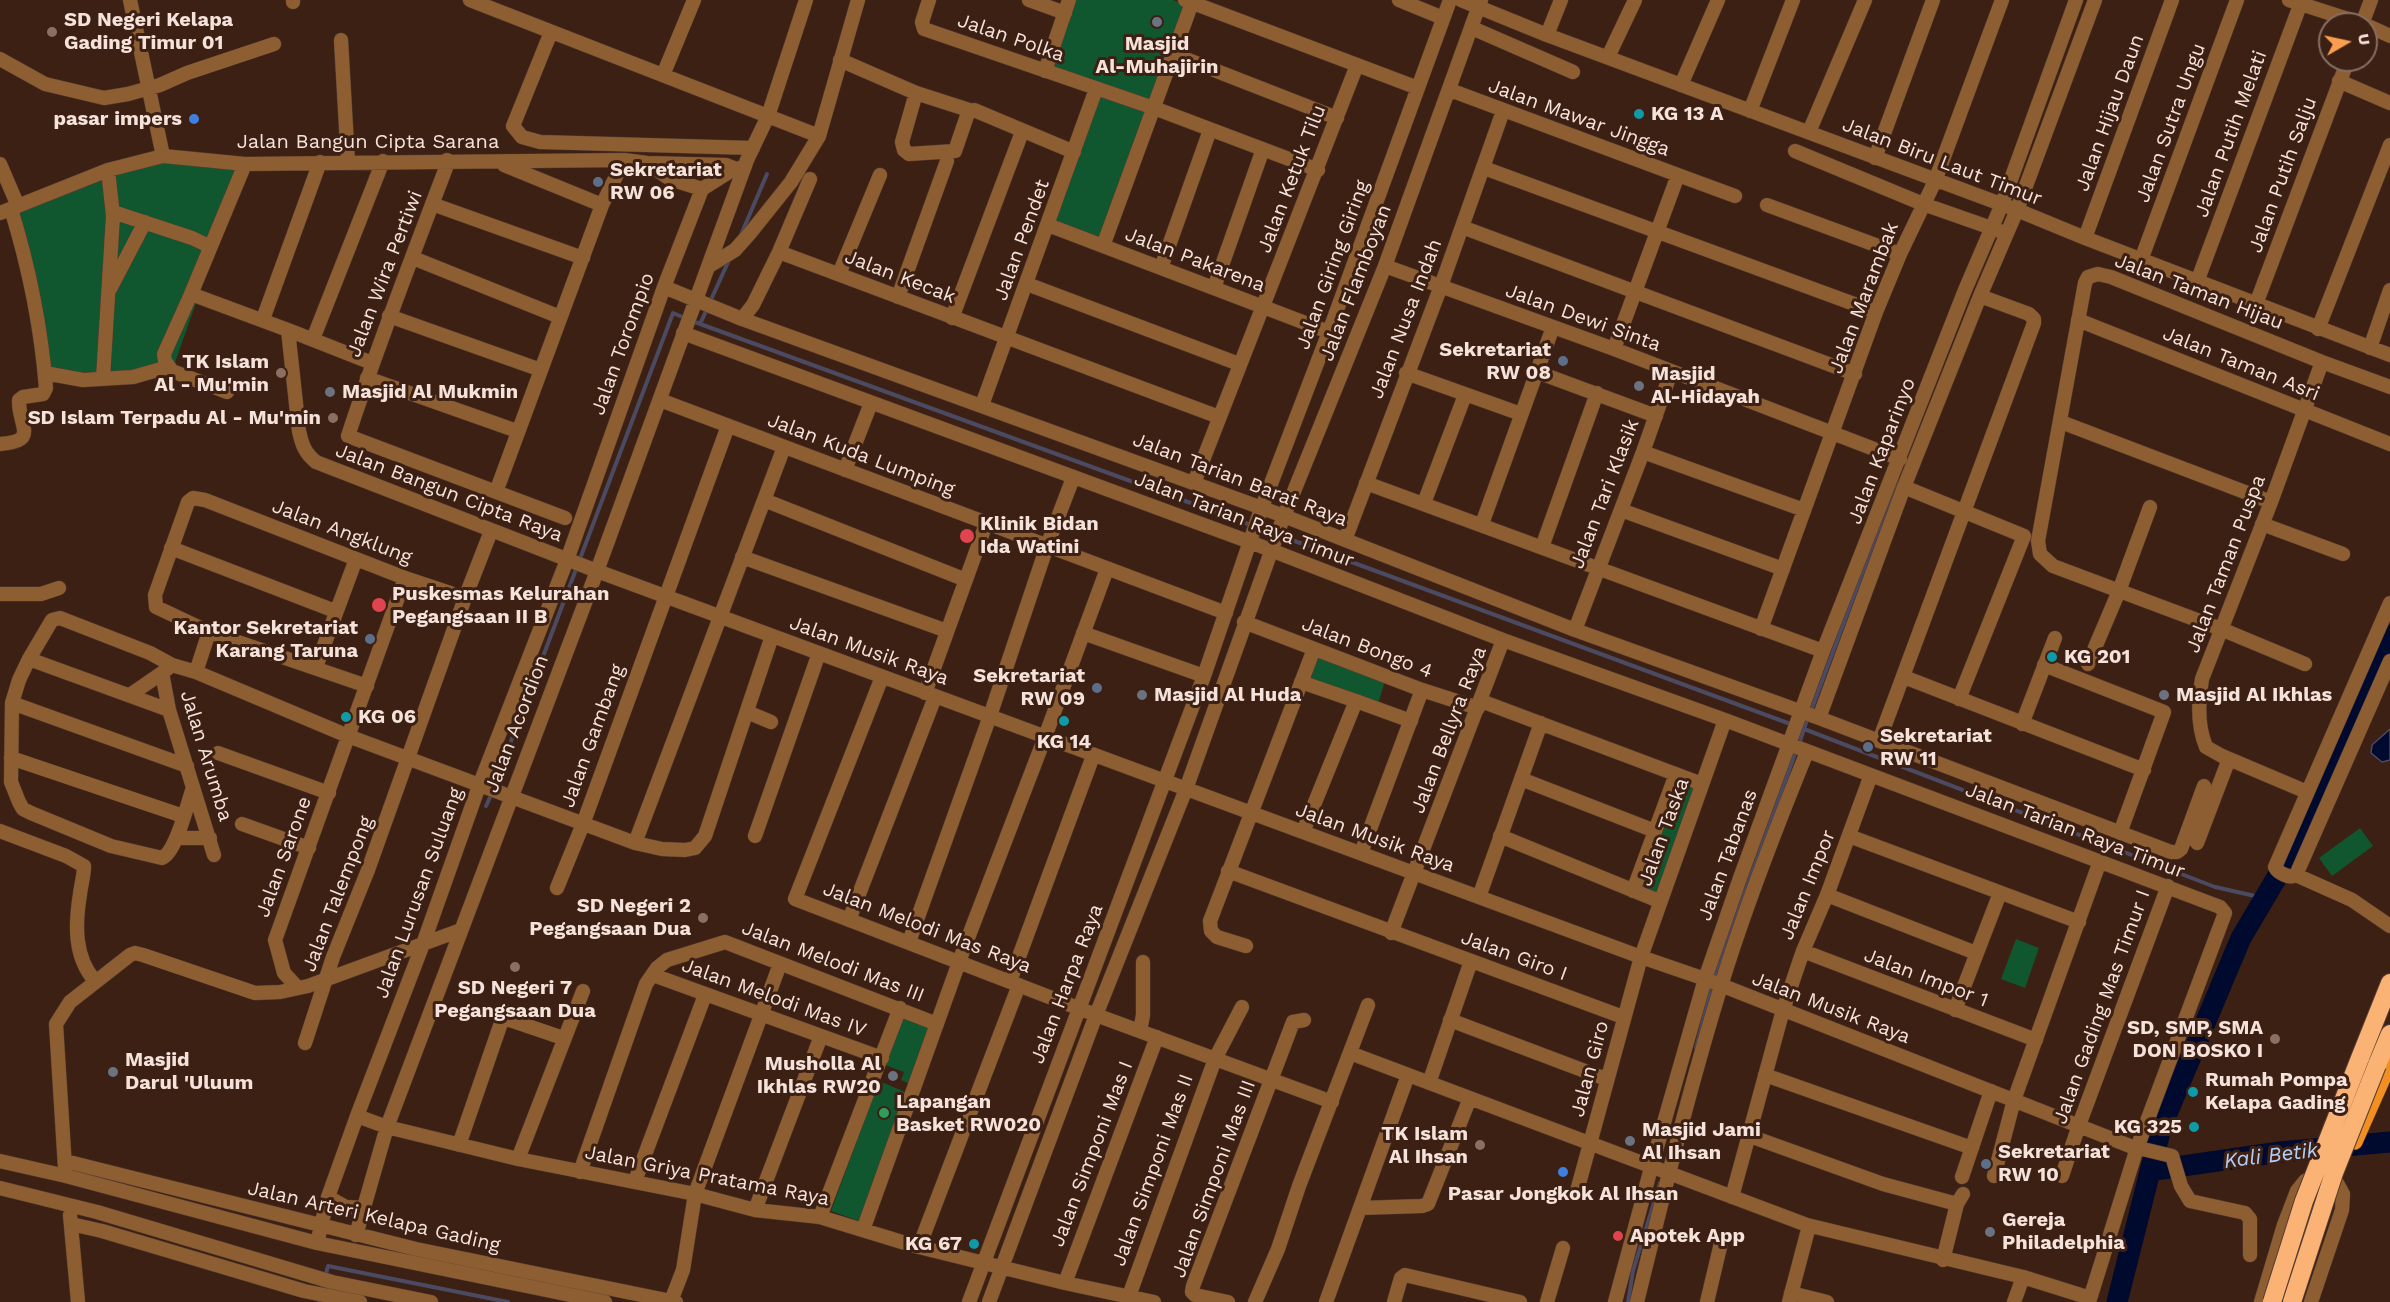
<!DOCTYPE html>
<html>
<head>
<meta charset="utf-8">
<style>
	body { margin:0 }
	#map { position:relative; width:2390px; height:1302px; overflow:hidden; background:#3c2014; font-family:"Work Sans",sans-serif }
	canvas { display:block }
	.north { position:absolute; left:2318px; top:12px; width:60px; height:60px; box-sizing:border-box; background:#3c2014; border:2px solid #866e63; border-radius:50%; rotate:81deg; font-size:16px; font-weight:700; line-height:24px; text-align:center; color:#f5e2da }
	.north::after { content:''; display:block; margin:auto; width:21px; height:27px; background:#fb9e50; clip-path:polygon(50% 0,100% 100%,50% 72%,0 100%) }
</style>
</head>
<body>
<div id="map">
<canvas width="2390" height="1302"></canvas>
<div class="north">U</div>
</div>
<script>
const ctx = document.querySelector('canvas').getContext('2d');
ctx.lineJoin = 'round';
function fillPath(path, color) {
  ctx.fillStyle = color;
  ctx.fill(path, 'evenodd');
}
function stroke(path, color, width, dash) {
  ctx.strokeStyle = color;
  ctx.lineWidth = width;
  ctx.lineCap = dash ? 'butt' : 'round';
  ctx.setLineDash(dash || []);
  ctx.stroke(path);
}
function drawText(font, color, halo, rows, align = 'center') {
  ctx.font = font + ' "Work Sans",sans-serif';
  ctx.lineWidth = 6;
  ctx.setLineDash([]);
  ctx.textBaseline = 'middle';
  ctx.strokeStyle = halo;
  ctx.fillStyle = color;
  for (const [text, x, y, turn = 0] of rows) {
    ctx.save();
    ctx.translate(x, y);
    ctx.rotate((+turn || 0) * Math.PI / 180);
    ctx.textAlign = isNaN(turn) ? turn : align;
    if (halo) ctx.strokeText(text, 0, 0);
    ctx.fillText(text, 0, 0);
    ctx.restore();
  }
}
fillPath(new Path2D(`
	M1075 0H1173L1186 5 1099 239 1053 222 1103 87 1050 67Z
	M163 156 245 164 172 371 50 373 18 206Z
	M1315 652 1387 674 1378 704 1304 680Z
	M1678 781 1699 790 1657 896 1640 889Z
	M2360 828 2373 846 2332 876 2319 858Z
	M2016 939 2039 948 2025 988 2001 979Z
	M901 1013 932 1024 910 1084 901 1080 904 1072 885 1065Z
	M879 1081 910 1094 859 1221 831 1211Z`), '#105730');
const water = new Path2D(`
	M2390 729V760L2382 762 2371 753 2372 745Z`);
fillPath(water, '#00092e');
stroke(water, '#4a4a62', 1.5);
stroke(new Path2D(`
	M740 237 767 174
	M710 302 729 260
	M692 321 1251 525
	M700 324 707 309
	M1258 528 1273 533
	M1281 536 1804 729 2215 887 2264 898
	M1812 708 1897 480
	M1799 744 1808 717
	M494 786 673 313 685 318
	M486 806 492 793
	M1714 978 1796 751
	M1696 1048 1712 986
	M319 1302 328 1266 508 1302
	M1628 1302 1633 1271 1660 1183`), '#4a4a62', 4);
stroke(new Path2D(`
	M2155 1170 2280 1152 2390 1142
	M2117 1302 2161 1128 2241 938 2277 877 2390 635`), '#00092e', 21);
const minor = new Path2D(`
	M130 0 163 156
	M293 0V2
	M470 0 819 136
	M929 0 922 22 924 29 1154 108 1318 170
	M1029 0 1065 13
	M1185 0 1418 88
	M1399 0 1443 18
	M1461 0 1547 35 2017 210 2085 238 2390 355
	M2289 0 2363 24
	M2362 24 2371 0
	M2366 25 2390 36
	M1472 28 1573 72
	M551 32 513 126 522 137 540 142 753 148
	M1547 35 1561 0
	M341 40 348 162
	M1173 54 1337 118
	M1608 57 1635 0
	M0 59 45 84 104 98 128 94 160 85 187 73 274 44
	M840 60 916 93 969 110 955 151 909 154 904 150 902 142 916 93
	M1045 71 1069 0
	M663 75 694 0
	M2339 81 2390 103
	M1681 85 1718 0
	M1450 90 1678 175 1614 349
	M974 110 1074 152
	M1750 111 1793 0
	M1809 132 1865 0
	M1795 151 1923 204 2000 231
	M1875 158 1933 0
	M447 160V165C413 255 378 344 348 436L565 518
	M647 163 670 179 702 189
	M0 164 18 206
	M245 164 191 294 288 330 299 431C302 445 305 453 316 462L597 571 1641 957 1708 980 2130 1146 2172 1156 2181 1186 2190 1201 2245 1213 2250 1219V1255
	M504 165 602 205
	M1484 168 1876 312
	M1678 175 1735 196
	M432 204 583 258
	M1767 205 1900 254
	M113 212 192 238 209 246
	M0 213 108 170 163 156 245 164 624 160 647 163 726 165 739 170
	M1048 225 1329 332
	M1462 227 1855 374
	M2085 238 2172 0
	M1103 246 1193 0
	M779 252 1219 417
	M413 258 560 317
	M2141 260 2237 0
	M709 266 735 250 751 232 791 182 819 136 858 0
	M1385 266 1614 349 1900 459
	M1161 268 1210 130
	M839 274 880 175
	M2197 282 2302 0
	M1027 284 1239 364
	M664 287 742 319 1284 516 1575 630 1819 718 2171 852H2177L2181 849 2204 786
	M1214 288 1263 149
	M110 289 145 222
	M191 294 164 354 165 361 172 371 227 392
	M898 297 947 161
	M2256 304 2348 60
	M389 316 541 370
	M952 318 1022 132
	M263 319 320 162
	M742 319 753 305 779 252 810 179
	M2078 320 2390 444
	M2318 329 2390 145
	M288 330 372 363
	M683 333 1250 542 1503 640 1725 720 2220 907 2225 913 2137 1148 2089 1302
	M313 339 383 161
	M2370 348 2390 290
	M1537 372 1656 416
	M45 373 83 380 133 377 168 367
	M1406 373 1521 414
	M103 378 113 216 108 170
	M367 378 517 431
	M660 400 1226 613
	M982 405 1096 89
	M2061 422 2271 502
	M0 444C40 441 18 426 19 400L23 397 43 394 46 388C41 327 29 267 11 209
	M1643 452 1804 510
	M845 470 871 403
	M1194 483 1357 65
	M1366 483 1823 651
	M1904 487 2024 536 1959 699
	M496 492 602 205 624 160
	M764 500 966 580
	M1424 503 1465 395
	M1621 510 1783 569
	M1482 524 1553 327
	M2262 524 2343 554
	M1345 540 1441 286 1503 111
	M1542 547 1597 393
	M171 548 335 611
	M742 557 947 631
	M0 594H41L59 588
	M2390 603 2275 867C2278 873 2290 879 2296 875L2352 900 2390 926
	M1244 622 1422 690 1478 708
	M1761 629 1876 312 1900 254 1935 181 2002 0
	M1575 630 1643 452 1671 372
	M1083 633 1204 676
	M29 659 169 710
	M2088 664 2119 591 2150 507
	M2305 664 2221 629 2053 566 2040 554 2038 541 2085 283 2088 277 2098 274 2111 277 2322 362 2390 387
	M172 665 162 673 169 710 214 855
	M2044 665 2164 712 2120 833
	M316 667 356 559
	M196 672 209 632
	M882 677 795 899 1096 1015 1332 1102
	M1904 677 2144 770
	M1301 682 1356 701
	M367 686 209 632 156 607 155 595 188 502 193 498 205 500 405 578 465 598
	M925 693 986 524
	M130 695 162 673
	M1481 701 1702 784
	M12 703 187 766
	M747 712 771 722
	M1819 718 1904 487 1980 296 2017 210 2095 0
	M2022 724 2055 638
	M1879 741 2034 323V319L2029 314 1980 296
	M218 753 329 793
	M11 758 183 816
	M1521 779 1655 831
	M193 788C187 804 177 851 162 858L111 846 31 813 23 809 19 802 11 782 12 703 19 680 29 659 52 620 60 618 150 653 172 665 196 672 348 736 635 843 662 849 685 850 695 848 705 836 772 636
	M2307 792 2222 756 2206 747C2197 725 2198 702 2202 679L2271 502 2322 362
	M242 824 309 848
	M0 831 66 856 84 866C84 876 81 885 80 894 75 925 74 957 95 981
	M1303 832 1356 701 1411 721
	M755 836 819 653
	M1500 836 1659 901
	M1849 836 2079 922
	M176 838H210
	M635 843 784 447
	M2197 843 2229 759
	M1361 853 1422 690
	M1228 871 1623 1017
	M2296 875 2390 661
	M557 888 583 824 728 426
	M1633 891 1676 774
	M1827 895 1976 953
	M1479 897 1541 723
	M849 920 935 697
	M1391 933 1503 640
	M909 942 990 716 1047 546 1073 478
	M1246 946 1217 937 1211 931 1210 921 1314 649
	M1803 951 2036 1040
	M653 975 882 1058
	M1010 981 1093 756
	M298 988 284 973 275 940 405 578
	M1955 1010 2000 893
	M1450 1020 1606 1079
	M1140 1031 1143 1015V962
	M305 1043 333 957 368 870 465 598 491 531
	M1350 1053 1807 1225 2023 1277 2090 1298
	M1765 1075 1972 1148
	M1429 1083 1471 961
	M357 1116 387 1127 518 1159 695 1194 755 1210 820 1217 915 1246 1065 1283 1154 1302
	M1747 1135 1883 1184 1957 1204
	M459 1145 502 1020H510L563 1038
	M518 1159 583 991
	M0 1161 66 1176 317 1243 605 1302
	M65 1161 416 1249 676 1302
	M65 1168 56 1024 70 1002 130 955 135 953 143 955 255 993 280 992 308 986 461 930
	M580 1172 646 984 657 968 667 960 725 942 937 1024
	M1994 1176 2014 1100 2100 861
	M2062 1176 2079 1125 2168 886
	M1962 1177 1991 1091
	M635 1181 705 995
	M0 1188 97 1212 332 1282 431 1302
	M1577 1191 1641 957 1725 720
	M328 1197 346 1207 364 1208
	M1732 1197 1783 1010 1803 951 1827 895 1871 775
	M1360 1208 1422 1206 1428 1204 1470 1098
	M755 1210 821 1036
	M70 1215 78 1302
	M820 1217 900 1008
	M71 1224 102 1231 304 1291 360 1302
	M863 1230 963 951 1045 737 1107 569
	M356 1235 387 1127 597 571 747 160 768 116 806 0
	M317 1243 328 1197 357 1116 423 944 479 786 567 560 664 287 702 189 729 172 745 166
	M919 1247 1019 985
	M1943 1260 1957 1204 1963 1194
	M1065 1283 1157 1037
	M1791 1293 1827 1302
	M1129 1296 1215 1059 1242 1007
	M671 1301 683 1270 695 1194 780 964
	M969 1302 1204 676 1259 515 1329 332 1450 0
	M989 1302 1096 1015 1186 789 1282 521 1385 266 1481 0
	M1228 1302 1195 1295 1192 1292 1193 1286 1293 1022 1304 1020
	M1255 1302 1278 1249 1299 1186 1368 1005
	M1326 1302 1408 1075
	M1394 1302 1401 1278 1405 1275 1520 1302
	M1547 1302 1563 1248
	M1615 1302 1651 1168 1705 979 1740 878 1823 651 1965 290 2002 204 2076 0
	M1637 1302C1663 1196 1689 1090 1721 986 1745 907 1776 828 1807 752
	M1707 1302 1721 1243
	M1789 1302 1809 1226
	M2014 1302 2023 1277
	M2261 1302 2284 1225 2297 1191 2305 1181 2313 1177
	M2311 1302 2342 1210 2343 1194 2337 1183`);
const major = new Path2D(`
	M2355 1142 2390 1063`);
const highway = new Path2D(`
	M2360 1058 2390 983
	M2377 1065 2390 1034`);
stroke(minor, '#563b30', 15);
stroke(major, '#563b30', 16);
stroke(highway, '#563b30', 20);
stroke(minor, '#8d5e32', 14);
stroke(major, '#f19021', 15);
stroke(highway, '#fab375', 18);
const highwayBridge = new Path2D(`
	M2272 1302 2304 1201 2360 1058
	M2292 1302 2334 1173 2377 1065`);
stroke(highwayBridge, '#563b30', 20, []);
stroke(highwayBridge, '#fab375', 18);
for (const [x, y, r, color] of [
	[1157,22,6,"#6b7280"],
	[52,32,6,"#8d6e63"],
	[1639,114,6,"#0f9aa8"],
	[194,119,6,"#3f7fe0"],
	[598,182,6,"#5c6f8a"],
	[1563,361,6,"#5c6f8a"],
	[281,373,6,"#8d6e63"],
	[1639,386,6,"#6b7280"],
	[330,392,6,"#6b7280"],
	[333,418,6,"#8d6e63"],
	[967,536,8,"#e0444e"],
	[379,605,8,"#e0444e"],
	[370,639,6,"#5c6f8a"],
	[2052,657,6,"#0f9aa8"],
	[1097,688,6,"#5c6f8a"],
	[1142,695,6,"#6b7280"],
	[2164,695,6,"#6b7280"],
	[346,717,6,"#0f9aa8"],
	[1064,721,6,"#0f9aa8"],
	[1868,747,6,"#5c6f8a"],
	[703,918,6,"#8d6e63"],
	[515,967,6,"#8d6e63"],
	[2275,1039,6,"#8d6e63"],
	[113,1072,6,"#6b7280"],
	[893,1076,6,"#6b7280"],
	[2193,1092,6,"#0f9aa8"],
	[884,1113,6,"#2e9e5b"],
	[2194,1127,6,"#0f9aa8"],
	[1630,1141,6,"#6b7280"],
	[1480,1145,6,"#8d6e63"],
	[1986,1164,6,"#5c6f8a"],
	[1563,1172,6,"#3f7fe0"],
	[1990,1232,6,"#6b7280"],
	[1618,1236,6,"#e0444e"],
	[974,1244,6,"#0f9aa8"]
]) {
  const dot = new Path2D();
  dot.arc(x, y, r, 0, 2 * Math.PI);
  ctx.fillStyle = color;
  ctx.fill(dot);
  stroke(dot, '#3c2014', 2);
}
drawText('bold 20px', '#f5e2da', '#3c2014', [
	["SD Negeri Kelapa",64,20],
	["Gading Timur 01",64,43],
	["Masjid",1157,44,"center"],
	["Al-Muhajirin",1157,67,"center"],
	["KG 13 A",1651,114],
	["pasar impers",182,119,"right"],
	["Sekretariat",610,170],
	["RW 06",610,193],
	["Sekretariat",1551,350,"right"],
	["RW 08",1551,373,"right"],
	["TK Islam",269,362,"right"],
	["Al - Mu'min",269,385,"right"],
	["Masjid",1651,374],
	["Al-Hidayah",1651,397],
	["Masjid Al Mukmin",342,392],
	["SD Islam Terpadu Al - Mu'min",321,418,"right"],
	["Klinik Bidan",980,524],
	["Ida Watini",980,547],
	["Puskesmas Kelurahan",392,594],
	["Pegangsaan II B",392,617],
	["Kantor Sekretariat",358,628,"right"],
	["Karang Taruna",358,651,"right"],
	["KG 201",2064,657],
	["Sekretariat",1085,676,"right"],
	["RW 09",1085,699,"right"],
	["Masjid Al Huda",1154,695],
	["Masjid Al Ikhlas",2176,695],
	["KG 06",358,717],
	["Sekretariat",1880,736],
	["RW 11",1880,759],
	["KG 14",1064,742,"center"],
	["SD Negeri 2",691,906,"right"],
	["Pegangsaan Dua",691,929,"right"],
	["SD Negeri 7",515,988,"center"],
	["Pegangsaan Dua",515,1011,"center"],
	["SD, SMP, SMA",2263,1028,"right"],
	["DON BOSKO I",2263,1051,"right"],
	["Masjid",125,1060],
	["Darul 'Uluum",125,1083],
	["Musholla Al",881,1064,"right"],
	["Ikhlas RW20",881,1087,"right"],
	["Rumah Pompa",2205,1080],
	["Kelapa Gading",2205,1103],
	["Lapangan",896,1102],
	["Basket RW020",896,1125],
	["KG 325",2182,1127,"right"],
	["Masjid Jami",1642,1130],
	["Al Ihsan",1642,1153],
	["TK Islam",1468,1134,"right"],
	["Al Ihsan",1468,1157,"right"],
	["Sekretariat",1998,1152],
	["RW 10",1998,1175],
	["Pasar Jongkok Al Ihsan",1563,1194,"center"],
	["Gereja",2002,1220],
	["Philadelphia",2002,1243],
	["Apotek App",1630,1236],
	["KG 67",962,1244,"right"]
], 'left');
drawText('20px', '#f5e2da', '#3c2014', [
	["Jalan Polka",1011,38,19],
	["Jalan Hijau Daun",2110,113,-70],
	["Jalan Mawar Jingga",1579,118,20],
	["Jalan Sutra Ungu",2171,123,-70],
	["Jalan Putih Melati",2231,134,-70],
	["Jalan Bangun Cipta Sarana",368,142],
	["Jalan Biru Laut Timur",1942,162,21],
	["Jalan Putih Salju",2283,175,-70],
	["Jalan Ketuk Tilu",1292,179,-69],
	["Jalan Pendet",1022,240,-70],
	["Jalan Pakarena",1195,260,21],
	["Jalan Giring Giring",1333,265,-70],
	["Jalan Wira Pertiwi",385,274,-69],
	["Jalan Kecak",900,277,21],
	["Jalan Flamboyan",1356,283,-69],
	["Jalan Taman Hijau",2199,292,21],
	["Jalan Marambak",1864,298,-69],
	["Jalan Dewi Sinta",1583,318,20],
	["Jalan Nusa Indah",1406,319,-69],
	["Jalan Torompio",623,344,-70],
	["Jalan Taman Asri",2241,364,22],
	["Jalan Kaparinyo",1882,451,-69],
	["Jalan Kuda Lumping",861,455,21],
	["Jalan Tarian Barat Raya",1240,480,21],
	["Jalan Bangun Cipta Raya",449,493,21],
	["Jalan Tari Klasik",1605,494,-69],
	["Jalan Tarian Raya Timur",1244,520,21],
	["Jalan Angklung",342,532,21],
	["Jalan Taman Puspa",2226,564,-69],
	["Jalan Bongo 4",1367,648,21],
	["Jalan Musik Raya",869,651,20],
	["Jalan Acordion",517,724,-69],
	["Jalan Bellyra Raya",1449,730,-69],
	["Jalan Gambang",593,736,-70],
	["Jalan Arumba",206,756,73],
	["Jalan Tarian Raya Timur",2075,831,21],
	["Jalan Taska",1664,832,-70],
	["Jalan Musik Raya",1375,838,20],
	["Jalan Tabanas",1728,855,-70],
	["Jalan Sarone",284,857,-70],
	["Jalan Impor",1808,885,-68],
	["Jalan Lurusan Suluang",419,893,-70],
	["Jalan Talempong",338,894,-69],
	["Jalan Melodi Mas Raya",927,928,21],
	["Jalan Giro I",1514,956,20],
	["Jalan Melodi Mas III",833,962,21],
	["Jalan Impor 1",1926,978,21],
	["Jalan Harpa Raya",1067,984,-69],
	["Jalan Melodi Mas IV",774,998,20],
	["Jalan Gading Mas Timur I",2102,1007,-70],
	["Jalan Musik Raya",1831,1008,21],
	["Jalan Giro",1590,1069,-75],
	["Jalan Simponi Mas I",1092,1154,-69],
	["Jalan Simponi Mas II",1153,1170,-70],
	["Jalan Griya Pratama Raya",707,1176,11],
	["Jalan Simponi Mas III",1214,1179,-70],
	["Jalan Arteri Kelapa Gading",374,1217,13]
]);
drawText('italic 21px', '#b4cff7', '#3c2014', [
	["Kali Betik",2271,1156,-7]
]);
</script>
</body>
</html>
